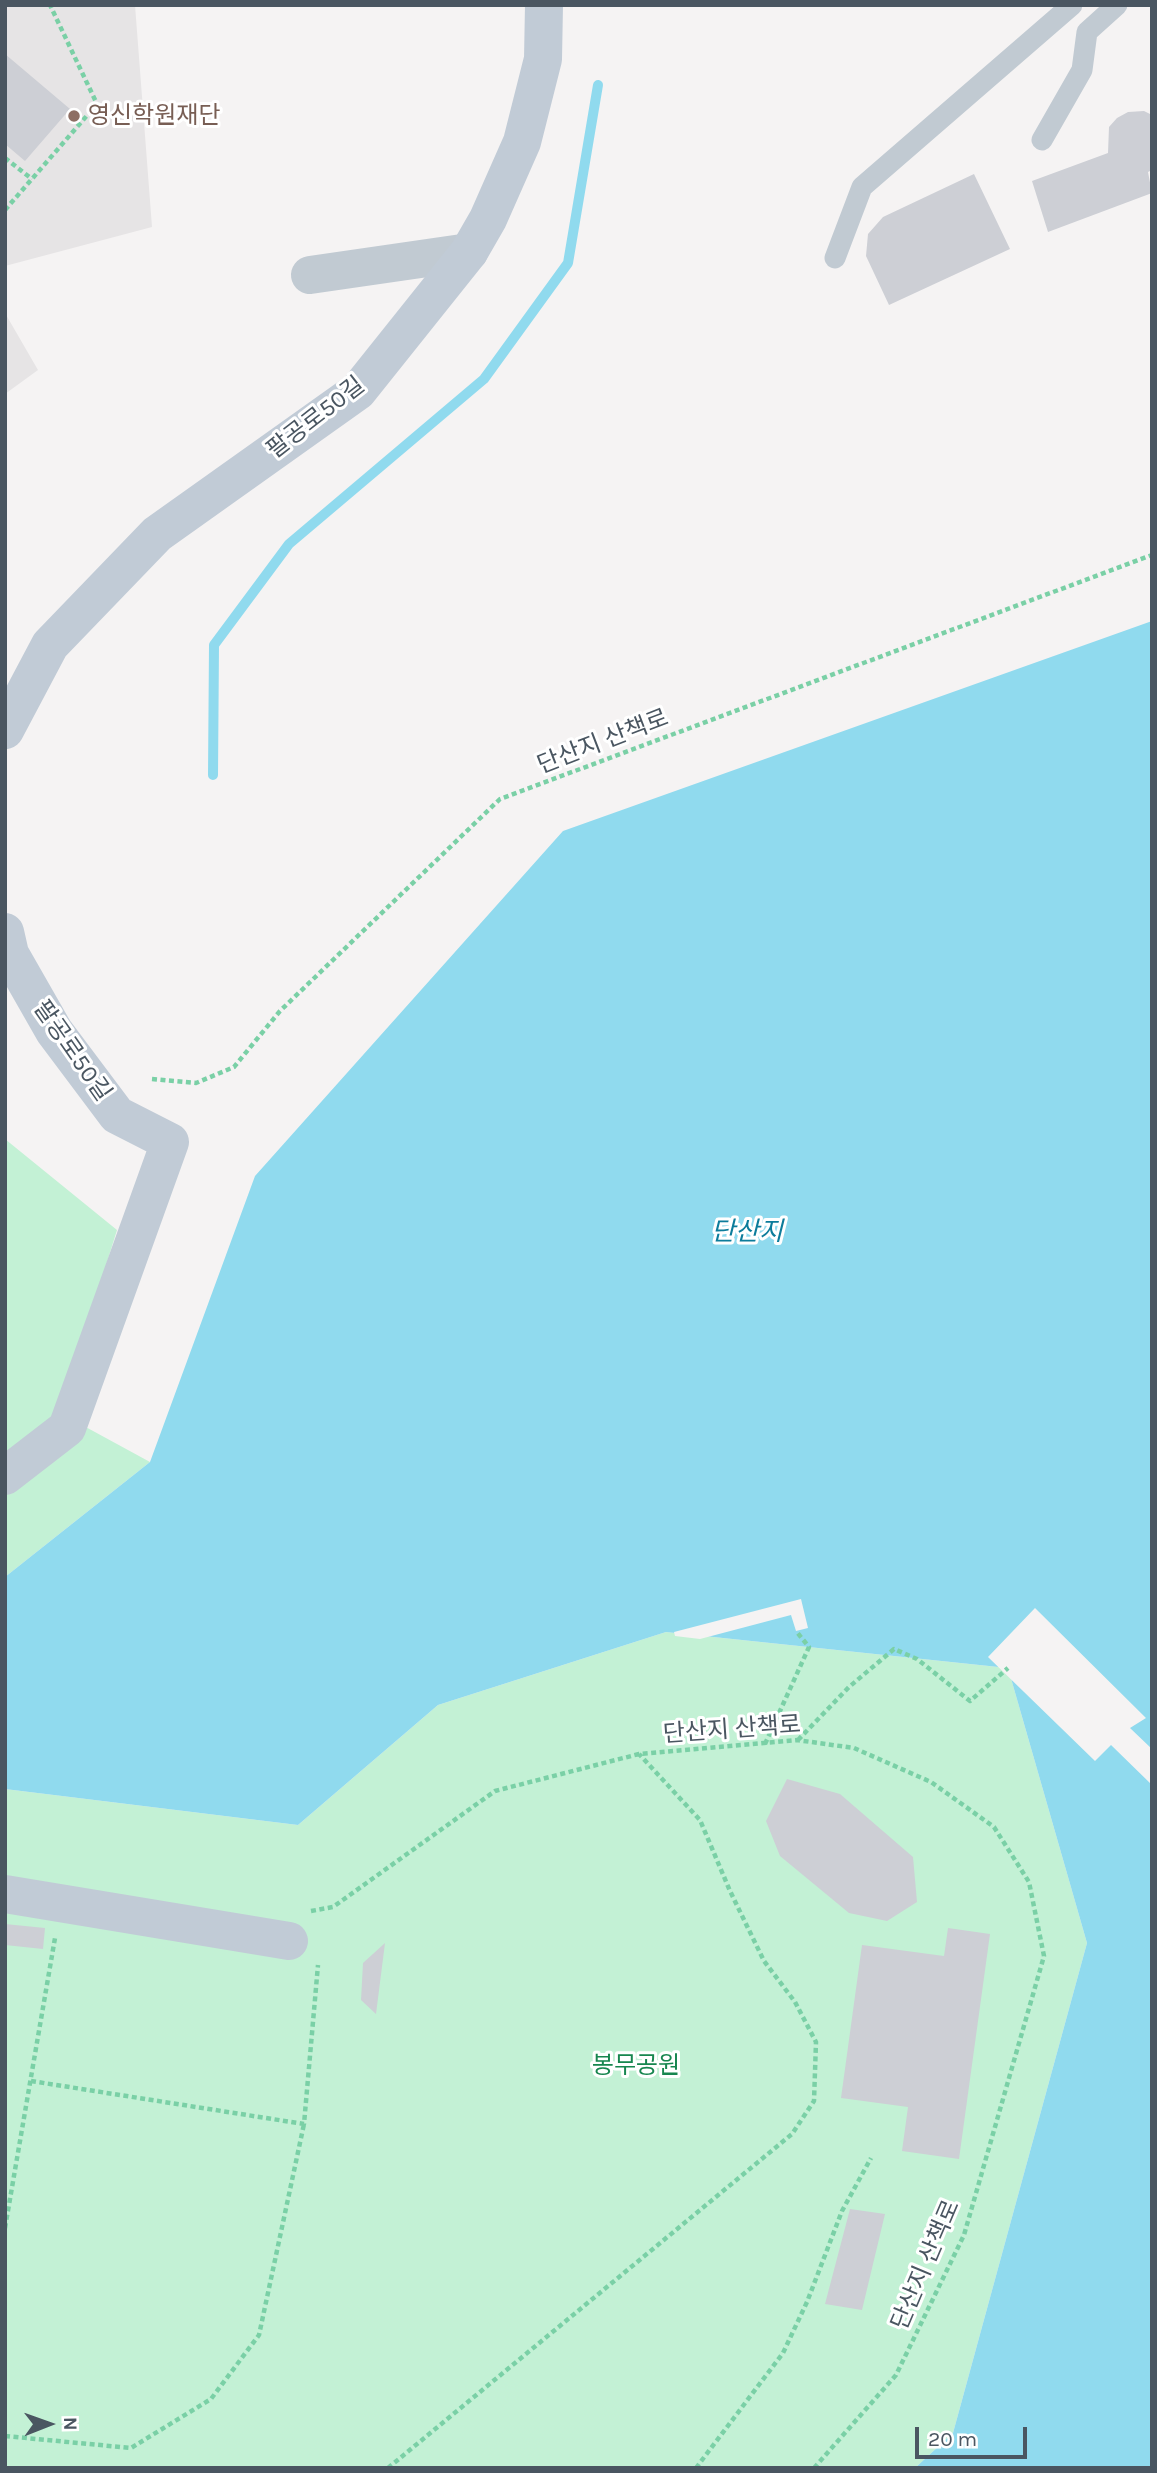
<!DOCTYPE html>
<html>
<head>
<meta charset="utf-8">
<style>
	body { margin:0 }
	#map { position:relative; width:1157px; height:2473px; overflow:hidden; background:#f5f3f3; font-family:Karla,sans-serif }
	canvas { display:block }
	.frame { position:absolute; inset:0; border:7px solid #4a5661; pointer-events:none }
	.north { position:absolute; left:14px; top:2389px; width:70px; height:70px; -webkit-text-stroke:5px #fff; paint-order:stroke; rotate:89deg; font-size:19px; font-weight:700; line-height:28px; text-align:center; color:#4a5661 }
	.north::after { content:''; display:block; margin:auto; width:24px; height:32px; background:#4a5661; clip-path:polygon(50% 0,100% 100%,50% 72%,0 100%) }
	.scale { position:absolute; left:915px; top:2427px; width:112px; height:32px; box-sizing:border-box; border:4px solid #4a5661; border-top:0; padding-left:9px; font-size:21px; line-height:24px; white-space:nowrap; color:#4a5661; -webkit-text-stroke:5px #fff; paint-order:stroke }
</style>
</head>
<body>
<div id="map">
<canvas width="1157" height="2473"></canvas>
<div class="frame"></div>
<div class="north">N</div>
<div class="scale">20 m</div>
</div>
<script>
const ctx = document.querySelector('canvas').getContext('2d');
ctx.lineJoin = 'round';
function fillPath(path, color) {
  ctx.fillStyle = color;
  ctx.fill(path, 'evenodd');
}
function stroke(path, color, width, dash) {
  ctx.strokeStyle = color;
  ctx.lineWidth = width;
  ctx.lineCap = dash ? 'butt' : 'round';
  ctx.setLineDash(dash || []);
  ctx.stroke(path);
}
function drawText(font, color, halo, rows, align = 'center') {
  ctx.font = font + ' Karla,"Noto Sans KR",sans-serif';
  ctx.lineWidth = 6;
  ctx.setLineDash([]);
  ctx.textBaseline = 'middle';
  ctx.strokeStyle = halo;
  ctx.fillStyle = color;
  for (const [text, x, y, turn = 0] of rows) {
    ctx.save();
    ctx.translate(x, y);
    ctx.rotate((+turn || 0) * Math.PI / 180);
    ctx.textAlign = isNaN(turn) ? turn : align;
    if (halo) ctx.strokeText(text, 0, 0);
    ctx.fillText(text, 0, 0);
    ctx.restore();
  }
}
fillPath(new Path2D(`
	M5 5H135L152 227 5 266Z
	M5 313 38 370 5 394Z`), '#e6e4e5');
fillPath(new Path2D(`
	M5 1139 117 1230 60 1413 150 1462 5 1577Z
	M666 1632 1008 1668 1087 1943 953 2433 915 2468H5V1789L298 1825 438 1705Z`), '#c3f1d5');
fillPath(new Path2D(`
	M1152 621V2468H915L953 2433 1087 1943 1008 1668 666 1632 438 1705 298 1825 5 1789V1577L150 1462 255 1176 563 831Z`), '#90daee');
fillPath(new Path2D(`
	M801 1599 808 1628 796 1631 791 1615 700 1639 675 1636 674 1632Z
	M1035 1608 1146 1718 1130 1728 1152 1749V1785L1111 1745 1095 1761 988 1657Z`), '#f5f3f3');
stroke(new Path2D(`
	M213 775 214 645 289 544 484 379 568 263 598 85`), '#90daee', 10);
fillPath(new Path2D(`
	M5 54 70 109 25 161 5 144Z
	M1144 111 1152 115V170L1148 172 1152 193 1048 232 1032 181 1108 153 1109 127 1117 118 1128 112Z
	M974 174 1010 249 889 305 866 256 868 234 883 217Z
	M787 1779 840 1794 913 1857 917 1902 887 1921 849 1913 780 1856 766 1821Z
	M5 1924 45 1928 43 1949 5 1945Z
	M948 1928 990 1934 959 2159 902 2151 908 2107 841 2098 862 1945 944 1956Z
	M385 1943 376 2014 361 2000 363 1963Z
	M850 2209 885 2214 862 2310 825 2304Z`), '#cdcfd5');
stroke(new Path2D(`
	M5 158 32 179
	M5 210 97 104 50 5
	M152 1079 196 1083 234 1067 280 1011 500 799 1152 555
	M798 1740 849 1687 894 1649 917 1659 970 1701 1008 1668
	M765 1744 809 1647 796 1631
	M311 1911 333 1907 495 1791 639 1754 797 1740 854 1748 931 1782 994 1827 1029 1882 1044 1956 964 2235 896 2375 814 2468
	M31 2081 304 2124 318 1965
	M5 2228 55 1938
	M5 2436 131 2448 211 2399 259 2335 304 2124
	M388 2468 792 2134 814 2101 816 2042 795 2002 764 1961 730 1891 700 1820 639 1754
	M696 2468 783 2353 807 2302 842 2211 871 2158`), '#7ad0a6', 4.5, [5, 3.5]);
stroke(new Path2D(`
	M1042 140 1082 70 1087 32 1117 5
	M835 258 862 187 1072 5`), '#c1cad2', 21);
stroke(new Path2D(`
	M310 275 469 252`), '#c1cad2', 38);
stroke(new Path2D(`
	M5 730 50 645 157 534 358 391 469 252 488 219 522 142 543 59 544 5
	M5 932 10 954 54 1031 117 1115 170 1142 67 1428 5 1476
	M5 1894 289 1941`), '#c1cbd6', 38);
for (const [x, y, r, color] of [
	[74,116,7,"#8d6e63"]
]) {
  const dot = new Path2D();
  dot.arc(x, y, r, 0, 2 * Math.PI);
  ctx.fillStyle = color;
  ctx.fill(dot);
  stroke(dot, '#fff', 2.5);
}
drawText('24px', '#785e54', '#fff', [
	["영신학원재단",88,116]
], 'left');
drawText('24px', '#4a5661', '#fff', [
	["팔공로50길",316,418,-38],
	["단산지 산책로",603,742,-21],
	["팔공로50길",72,1051,55],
	["단산지 산책로",732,1730,-4],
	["단산지 산책로",926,2265,-67]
]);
drawText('24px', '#17864f', '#fff', [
	["봉무공원",636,2066]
]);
drawText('italic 26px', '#0c7c9b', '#fff', [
	["단산지",747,1233]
]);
</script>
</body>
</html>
